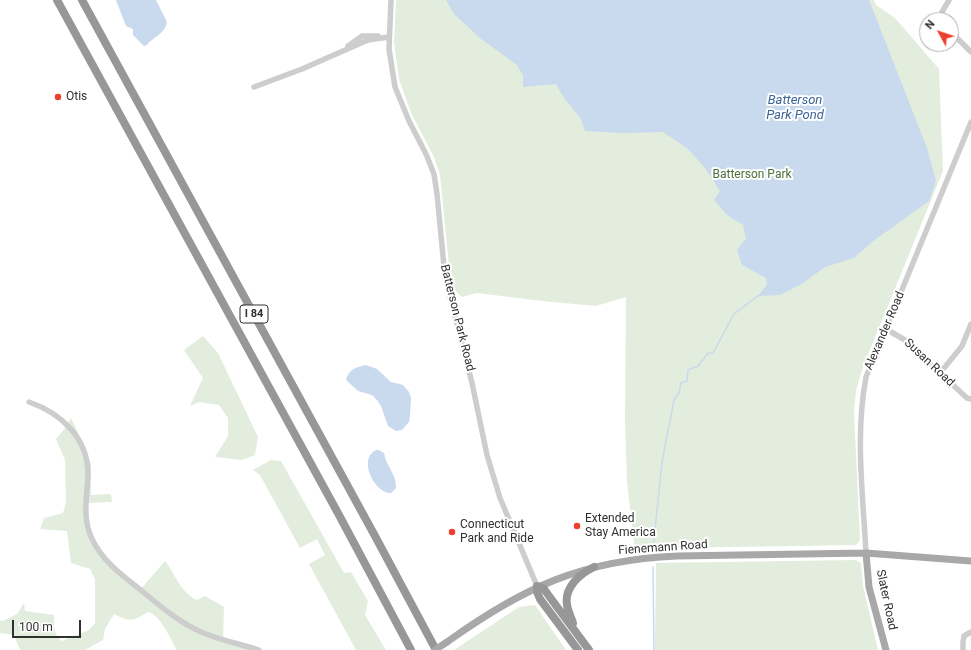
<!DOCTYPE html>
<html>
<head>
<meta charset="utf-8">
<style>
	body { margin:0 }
	#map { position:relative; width:971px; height:650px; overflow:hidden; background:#fff; font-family:Roboto,sans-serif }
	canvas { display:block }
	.north { position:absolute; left:919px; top:12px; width:40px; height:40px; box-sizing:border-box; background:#fff; border:1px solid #acacac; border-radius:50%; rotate:310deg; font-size:11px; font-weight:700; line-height:16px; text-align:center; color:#303030 }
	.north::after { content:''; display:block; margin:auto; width:14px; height:18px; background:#ec3f2d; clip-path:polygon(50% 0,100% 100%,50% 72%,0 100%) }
	.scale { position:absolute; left:12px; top:620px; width:69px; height:18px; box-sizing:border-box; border:2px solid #303030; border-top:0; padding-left:5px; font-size:12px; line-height:14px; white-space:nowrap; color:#303030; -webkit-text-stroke:3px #fff; paint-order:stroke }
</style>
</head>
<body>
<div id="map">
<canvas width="971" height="650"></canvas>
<div class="north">N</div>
<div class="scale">100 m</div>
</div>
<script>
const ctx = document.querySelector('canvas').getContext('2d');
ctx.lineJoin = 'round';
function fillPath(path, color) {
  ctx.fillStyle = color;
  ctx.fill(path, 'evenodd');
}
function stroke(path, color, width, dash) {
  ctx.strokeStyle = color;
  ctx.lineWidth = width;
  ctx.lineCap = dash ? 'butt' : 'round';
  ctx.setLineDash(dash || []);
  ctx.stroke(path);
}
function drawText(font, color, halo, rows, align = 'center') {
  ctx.font = font + ' Roboto,sans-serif';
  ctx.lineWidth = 4;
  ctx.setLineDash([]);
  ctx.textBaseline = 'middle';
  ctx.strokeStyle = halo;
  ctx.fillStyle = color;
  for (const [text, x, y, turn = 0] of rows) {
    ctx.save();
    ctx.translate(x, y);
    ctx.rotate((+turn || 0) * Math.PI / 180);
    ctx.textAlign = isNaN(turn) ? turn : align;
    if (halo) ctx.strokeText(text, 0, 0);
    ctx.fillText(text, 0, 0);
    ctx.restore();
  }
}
fillPath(new Path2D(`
	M396 0H874L876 5 895 18 939 69 943 171 863 367 856 390 854 412 860 540 858 543 855 545 668 548 635 551 627 482 625 421 626 297 596 306 542 301 477 293 462 297 454 290 450 275 440 175 434 157 411 113 399 79 394 42Z
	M203 336 218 353 258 437 255 455 242 460 215 457 228 436V418L219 405 199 402 190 406 203 378 184 350Z
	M71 418 81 439 91 464V495L111 494 112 502 86 503V517L99 552 140 590 165 561C176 575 180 592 197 600L205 596 224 607 223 641 254 650H177C170 639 161 615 148 612 133 621 131 623 114 614L105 629 103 640 85 650H20L14 635 0 633V620L2 621 17 614 24 603 25 611 54 615C54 625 53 635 62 641L89 630 95 623V579L90 569 71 563 67 531 40 529 44 518 63 513 66 502 65 460 56 439 65 428Z
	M271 460 281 461 344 573 351 572 368 601 365 615 386 650H356L309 564 325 555 317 539 300 548 260 475 253 470Z
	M856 560 861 563 863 586 878 650H655L656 563Z
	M535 605 566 650H454L519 607Z`), '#e3eddd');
fillPath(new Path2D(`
	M116 0H156L167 22C165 34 153 37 147 45L144 46 133 35V29L126 26Z
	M446 0H869L927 148 936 181 929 201 872 242 854 258 825 267 800 285 780 295 758 296 767 285 766 278 742 265 737 250 746 239 743 225 727 215 714 200 720 191 705 168 687 148 663 132 623 133 585 131 581 119 562 95 556 84 523 87V75L517 65 480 38 454 14Z
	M366 365 377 369 391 382 403 385 409 392 411 398 410 416 409 422 402 430 396 431 388 426 381 406 377 400 372 395 358 391 346 380C349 369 356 367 366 365Z
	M376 450H379L384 453C386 466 397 475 396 488L391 493C375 494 357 459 376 450Z`), '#c9d9ee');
stroke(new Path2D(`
	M653 549 662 462 674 400 679 393 681 383 687 381 688 370 698 366 708 353H713L734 314 759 295
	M653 567 654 650`), '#c9d9ee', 1.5);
stroke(new Path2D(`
	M391 0 389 49 395 87 409 121 426 154 434 174 437 194 445 277 472 383 487 455 500 498 537 586
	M944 20 942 12 949 0
	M951 32 971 52
	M348 46 362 36H378
	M254 87 302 69 368 40 389 37
	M886 329 910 343 940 373 967 398 971 399
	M940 373 962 346 971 324
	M29 402C61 413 88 438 88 474 87 497 82 518 92 539 103 562 123 576 142 591 161 607 179 622 201 632 219 640 240 644 259 650
	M866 553C863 495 855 435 866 377L971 122
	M963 650V642L964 636 971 632`), '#cdcdcd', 5.5);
stroke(new Path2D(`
	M866 553 869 587 886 650
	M447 642C524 587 582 560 677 556L866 553 971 561`), '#a8a8a8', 7);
stroke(new Path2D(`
	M57 0 339 515 411 650
	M82 0 375 536 436 650
	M573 623C571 617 568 611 567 605 564 587 580 574 594 567
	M578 650 540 599 537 592V586L544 589 549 596 589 650`), '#979797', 8);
stroke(new Path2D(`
	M435 650 447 642`), '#a8a8a8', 7);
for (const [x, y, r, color] of [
	[58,97,4,"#ec3f2d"],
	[577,526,4,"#ec3f2d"],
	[452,532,4,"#ec3f2d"]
]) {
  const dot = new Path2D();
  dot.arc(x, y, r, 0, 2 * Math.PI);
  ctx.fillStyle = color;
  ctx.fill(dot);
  stroke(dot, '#fff', 1.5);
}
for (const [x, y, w] of [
	[254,314,28]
]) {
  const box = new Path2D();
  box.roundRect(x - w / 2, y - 9, w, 18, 3);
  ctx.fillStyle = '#fff';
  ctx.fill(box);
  stroke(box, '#303030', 1);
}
drawText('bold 11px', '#303030', null, [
	["I 84",254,314]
]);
drawText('12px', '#303030', '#fff', [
	["Otis",66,97],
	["Extended",585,519],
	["Stay America",585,533],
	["Connecticut",460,525],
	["Park and Ride",460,539]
], 'left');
drawText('12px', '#4a6e3b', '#fff', [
	["Batterson Park",752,175]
]);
drawText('12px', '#303030', '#fff', [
	["Batterson Park Road",457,318,76],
	["Alexander Road",885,331,-67],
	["Susan Road",929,363,43],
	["Fienemann Road",663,548,-4],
	["Slater Road",886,600,78]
]);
drawText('italic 13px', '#3a6396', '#fff', [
	["Batterson",795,101],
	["Park Pond",795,116]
]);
</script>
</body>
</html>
